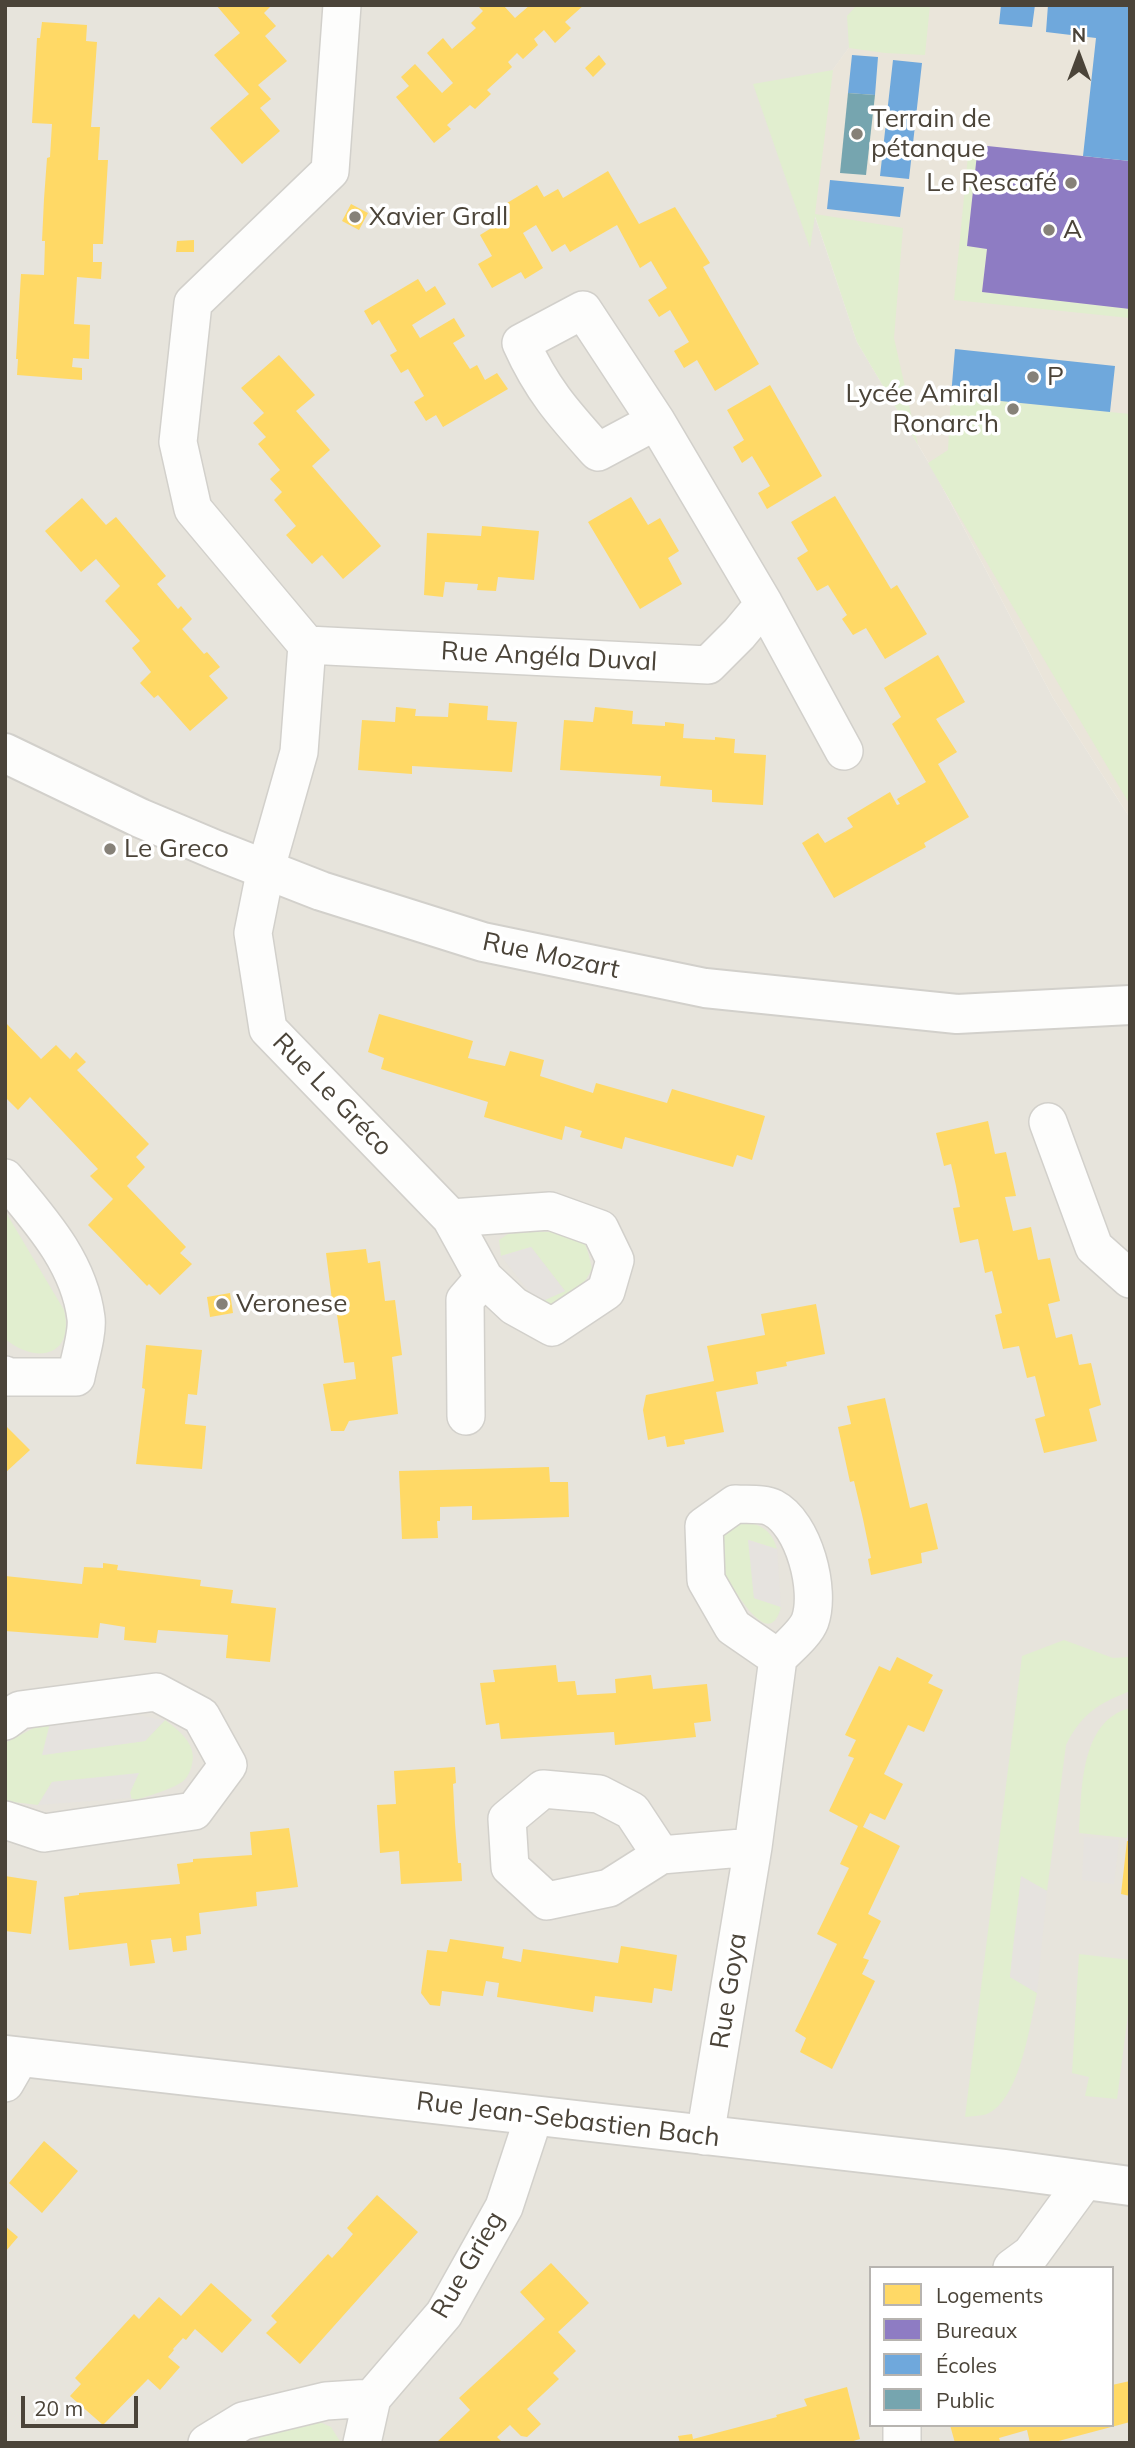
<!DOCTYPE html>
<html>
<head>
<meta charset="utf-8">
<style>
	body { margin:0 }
	#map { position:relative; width:1135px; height:2448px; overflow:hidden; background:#f4f2ee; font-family:Mulish,sans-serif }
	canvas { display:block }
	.frame { position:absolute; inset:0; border:7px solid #4b4439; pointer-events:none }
	.legend { position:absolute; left:869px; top:2266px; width:245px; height:161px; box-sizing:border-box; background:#fff; border:2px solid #b7b4b0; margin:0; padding:9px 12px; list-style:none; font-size:21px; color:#4b4439 }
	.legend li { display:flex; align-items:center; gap:14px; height:35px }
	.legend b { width:35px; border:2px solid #b7b4b0 }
	.north { position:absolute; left:1044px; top:21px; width:70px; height:70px; -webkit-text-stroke:5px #fff; paint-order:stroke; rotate:0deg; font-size:19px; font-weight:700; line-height:28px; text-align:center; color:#4b4439 }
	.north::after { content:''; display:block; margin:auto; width:24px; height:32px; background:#4b4439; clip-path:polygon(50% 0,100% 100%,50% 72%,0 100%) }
	.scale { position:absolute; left:21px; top:2396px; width:117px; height:32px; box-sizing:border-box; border:4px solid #4b4439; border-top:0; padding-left:9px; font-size:21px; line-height:24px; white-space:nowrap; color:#4b4439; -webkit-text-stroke:5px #fff; paint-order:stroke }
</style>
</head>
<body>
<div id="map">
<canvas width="1135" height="2448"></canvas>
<div class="frame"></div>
<ul class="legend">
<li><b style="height:19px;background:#ffd966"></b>Logements</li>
<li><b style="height:19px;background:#8e7cc3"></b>Bureaux</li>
<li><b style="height:19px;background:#6fa8dc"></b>Écoles</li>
<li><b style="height:19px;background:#76a5af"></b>Public</li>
</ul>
<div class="north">N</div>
<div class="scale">20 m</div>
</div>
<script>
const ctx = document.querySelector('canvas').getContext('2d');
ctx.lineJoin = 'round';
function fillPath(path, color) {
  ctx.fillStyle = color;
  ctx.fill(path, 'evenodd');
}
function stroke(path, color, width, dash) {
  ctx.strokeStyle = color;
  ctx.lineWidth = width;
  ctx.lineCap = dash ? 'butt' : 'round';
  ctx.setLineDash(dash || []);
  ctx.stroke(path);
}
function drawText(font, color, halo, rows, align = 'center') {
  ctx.font = font + ' Mulish,sans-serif';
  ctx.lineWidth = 7;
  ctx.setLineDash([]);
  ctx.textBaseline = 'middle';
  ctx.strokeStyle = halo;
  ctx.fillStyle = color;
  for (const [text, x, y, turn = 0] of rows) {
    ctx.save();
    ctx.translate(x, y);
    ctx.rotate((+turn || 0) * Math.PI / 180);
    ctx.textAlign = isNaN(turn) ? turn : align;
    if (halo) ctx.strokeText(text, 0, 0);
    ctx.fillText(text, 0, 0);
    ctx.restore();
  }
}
fillPath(new Path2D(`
	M5 5H880L787 133 857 342 936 475 1053 698 1130 818V2443H5ZM871 2268H1112V2425H871Z`), '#e7e4dc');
fillPath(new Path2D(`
	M880 5H1130V818L1053 698 936 475 857 342 787 132Z`), '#eae5da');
fillPath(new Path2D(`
	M857 5H930L925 55 885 53 849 48 847 16Z
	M833 70 815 214 903 228 894 338 918 445 857 342 815 216 810 248 753 84Z
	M969 145H978L967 246 987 249 982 292 1130 309V318L954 300Z
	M951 396 1130 414V805L928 463 948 450Z
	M5 1211 64 1310C75 1356 37 1365 5 1339Z
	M511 1232C526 1233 569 1229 580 1237 587 1243 590 1260 592 1269L577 1295 553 1308 538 1303 565 1291 531 1247 501 1256 499 1240Z
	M737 1523C757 1521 772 1529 777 1549L749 1540 754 1598 781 1607C771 1646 746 1606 736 1593 731 1587 722 1578 720 1570 718 1560 720 1547 720 1536Z
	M1064 1640 1113 1658 1130 1657V1691C1098 1704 1082 1713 1066 1745L1047 1891 1021 1877 1010 1977 1037 1993C1030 2024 1020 2100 987 2114 981 2116 971 2116 965 2117L1022 1656Z
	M1130 1708V1806L1127 1838 1079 1833C1082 1792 1079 1721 1130 1708Z
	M51 1719 43 1755 145 1741 165 1720C181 1732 199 1746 191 1768 189 1774 187 1778 182 1782 172 1789 148 1796 136 1800L131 1798 130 1793 138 1774 52 1782 38 1805 5 1801V1743Z
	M1079 1954 1130 1960V1999L1117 2099 1085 2096 1089 2077 1072 2073Z
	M315 2420 331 2427 341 2443H257L263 2430Z`), '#e1eecf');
fillPath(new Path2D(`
	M531 1247 565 1291 538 1303 501 1256Z
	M748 1540 777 1549 781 1607 754 1598Z
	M106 1710 165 1720 145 1741 42 1755 51 1719Z
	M139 1773 130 1792 131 1798 38 1805 52 1782Z
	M1084 1837 1119 1840 1114 1884 1082 1880Z
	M1021 1876 1047 1891 1037 1993 1010 1977Z`), '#e6e3df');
fillPath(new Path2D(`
	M216 5H272L264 13 276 26 265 36 287 61 258 85 271 99 260 108 280 131 242 164 210 128 249 94 214 55 240 33Z
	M477 5H503L515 18 530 5H584L565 22 571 28 555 43 544 30 534 39 538 45 523 59 517 53 508 62 512 67 487 90 491 94 475 109 470 105 447 125 451 129 434 143 396 97 409 86 401 77 415 64 442 93 453 83 427 53 443 38 452 49 476 28 471 23 483 11Z
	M42 22 87 25 86 41 97 42 91 127H100L98 160H108L103 244H93V262H102L101 279 77 277 74 324 90 325 89 359 73 358 72 367 82 368V380L17 375 18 359H16L21 274 44 275 45 241H42L44 199 47 158 50 157 52 124 32 123 37 38H40Z
	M599 55 606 64 593 77 585 68Z
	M608 171 639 224 675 207 710 263 703 267 759 364 715 391 697 360 684 368 674 351 689 342 670 310 659 317 648 300 667 288 651 261 640 268 617 225 570 252 565 244 552 252 536 225 523 233 543 268 525 279 521 272 492 288 478 264 492 256 480 235 493 227 487 215 537 185 544 197 558 189 563 198Z
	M351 204 368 213 359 230 342 221Z
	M194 240V252H176L177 241Z
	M418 279 426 292 435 286 446 304 412 325 420 338 454 318 465 336 453 343 470 369 477 365 485 380 497 373 508 389 443 427 436 415 426 421 414 402 424 396 408 369 401 373 390 355 397 351 379 320 372 325 364 311Z
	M279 355 315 395 296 411 330 450 312 466 381 546 343 579 322 555 312 564 286 535 296 526 274 500 282 492 270 479 280 470 258 444 266 437 253 423 264 413 241 388Z
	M770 385 822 476 767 509 758 493 770 486 752 456 742 463 733 447 744 440 727 410Z
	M835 496 891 589 897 585 927 634 885 659 866 628 853 635 842 619 847 615 828 585 817 591 797 558 808 551 791 522Z
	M631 497 648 525 660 518 679 551 668 558 682 584 640 609 588 522Z
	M82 498 106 525 116 517 166 576 157 584 178 609 181 606 192 619 182 629 204 654 207 652 220 667 209 676 228 698 190 731 158 695 154 698 140 683 151 672 132 648 140 641 105 601 120 586 96 559 81 572 45 531Z
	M482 526 539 531 534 580 498 577 496 591 477 590 478 584 445 582 443 597 424 595 427 533 481 536Z
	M938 655 965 702 936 719 957 752 938 764 969 817 924 843 926 847 834 898 802 843 818 833 825 843 853 827 847 818 890 792 897 805 900 804 897 799 926 782 892 724 901 717 884 688Z
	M449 703 488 706 487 720 517 722 512 772 412 766V774L358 770 362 720 395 722 396 707 416 709 415 716 448 717Z
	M595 707 633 711 632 724 665 726V722L684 724 683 738 715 740V737L735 739 734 753 766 755 763 805 712 802V790L660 786 661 776 560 770 564 720 593 722Z
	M379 1014 473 1041 468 1058 505 1066 510 1051 544 1060 540 1076 593 1093 596 1083 667 1103 672 1089 765 1116 752 1160 737 1155 733 1167 625 1137 622 1149 580 1137 582 1131 565 1126 562 1140 484 1117 488 1102 381 1069 384 1058 368 1052Z
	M5 1022 41 1059 56 1045 70 1059 76 1052 86 1062 77 1070 149 1144 136 1157 145 1167 127 1186 186 1247 180 1253 192 1264 160 1295 149 1284 147 1286 88 1225 113 1199 90 1176 98 1169 30 1097 18 1110 5 1097Z
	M988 1121 995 1154 1006 1152 1016 1196 1005 1197 1013 1231 1031 1227 1038 1260 1050 1258 1060 1301 1048 1304 1056 1338 1072 1334 1079 1365 1091 1363 1101 1405 1089 1409 1097 1441 1044 1453 1035 1419 1045 1416 1035 1376 1027 1378 1019 1346 1003 1349 995 1315 1002 1313 992 1271 985 1273 978 1239 960 1243 953 1208 960 1207 956 1186 951 1164 944 1166 936 1133Z
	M366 1249 368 1263 380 1261 385 1301 395 1300 402 1355 392 1357 398 1414 349 1421 344 1431H331L323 1384 356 1379 354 1362 344 1363 336 1308H333L326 1253Z
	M230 1293 233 1313 210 1317 207 1297Z
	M816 1304 825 1354 786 1362 787 1366 756 1372 758 1384 716 1392 724 1432 684 1440 685 1444 667 1447 665 1436 648 1440 643 1410 646 1395 714 1381 707 1346 765 1335 761 1314Z
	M146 1345 202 1350 197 1395 188 1394 185 1424 206 1426 202 1469 136 1464 145 1389 142 1388Z
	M885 1398 910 1508 927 1503 938 1549 921 1553 922 1563 871 1575 868 1559 871 1558 863 1519 854 1481 850 1482 838 1427 851 1424 847 1406Z
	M5 1425 30 1450 5 1473Z
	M549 1467 550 1482H568L569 1517 472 1520V1506L440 1507V1521H437L438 1538 402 1539 399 1471Z
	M103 1563 118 1565 117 1570 201 1580 200 1586 233 1590 231 1603 276 1608 270 1662 226 1658 228 1635 158 1630 156 1643 124 1640 125 1627 100 1623 98 1638 5 1631V1576L82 1584 84 1567 103 1568Z
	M897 1657 933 1675 928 1683 943 1690 924 1732 908 1725 884 1774 903 1784 885 1820 870 1813 863 1827 900 1846 868 1914 881 1921 863 1958 869 1960 862 1974 875 1981 832 2069 800 2052 806 2038 795 2031 837 1944 817 1934 849 1868 840 1864 858 1826 829 1811 854 1758 848 1756 856 1740 845 1735 879 1666 890 1671Z
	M556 1665 558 1682 575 1681 577 1695 616 1693 615 1679 651 1675 653 1689 707 1684 711 1721 694 1723 696 1737 615 1745 614 1732 501 1739 499 1723 486 1725 480 1683 495 1682 493 1670Z
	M455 1767 456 1783 453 1784 455 1824 458 1863H461L462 1881 401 1884 399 1851 380 1853 377 1805 396 1804 394 1771Z
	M289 1828 298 1887 256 1892 257 1906 199 1913 201 1934 186 1936 187 1950 173 1952 171 1938 151 1940 155 1963 130 1966 127 1943 69 1950 64 1897 79 1895V1893L180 1884 177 1864 193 1862V1859L252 1855 250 1832Z
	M1127 1841H1130V1896L1121 1894Z
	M5 1876 37 1881 31 1934 5 1931Z
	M450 1939 504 1947 502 1958 521 1962 523 1949 618 1963 621 1946 677 1955 672 1991 654 1988 652 2003 595 1996 593 2012 497 1997 499 1983 486 1981 483 1996 442 1991 440 2006 430 2005 421 1993 427 1950 447 1952Z
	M44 2141 78 2171 42 2213 9 2183Z
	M377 2195 418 2232 300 2364 266 2333 277 2322 271 2316 328 2254 332 2258 343 2246 353 2234 347 2228Z
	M5 2226 18 2237 5 2252Z
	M551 2263 589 2303 558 2332 576 2351 553 2373 559 2379 527 2409 541 2424 527 2437 521 2436 510 2425 497 2437 503 2443H436L470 2410 459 2398 545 2319 520 2292Z
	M211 2283 252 2320 222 2353 195 2329 186 2340 183 2338 173 2349 174 2350 168 2357 180 2367 160 2390 148 2379 103 2425 70 2396 81 2384 75 2378 134 2314 139 2319 159 2297 181 2316Z
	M1130 2381V2422L1051 2443H1030L1027 2430 999 2438 1000 2441 992 2443H955L950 2425H1112V2385Z
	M847 2387 860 2439 847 2443H680L678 2436 692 2434 693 2439 777 2417 776 2415 807 2406 804 2399Z`), '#ffd966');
fillPath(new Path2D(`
	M978 145 1130 161V309L982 292 987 249 967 246Z`), '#8e7cc3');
fillPath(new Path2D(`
	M1001 5H1035L1032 27 999 24Z
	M1048 5H1130V161L1083 156 1096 38 1046 32Z
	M852 55 878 57 875 95 848 93Z
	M893 60 922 63 909 179 880 176Z
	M830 180 904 187 900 217 827 209Z
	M955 349 1115 366 1110 412 951 396Z`), '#6fa8dc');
fillPath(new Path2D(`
	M848 93 875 95 866 175 840 173Z`), '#76a5af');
const minor = new Path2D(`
	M342 5 330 171 193 303 178 442 193 509 307 645 299 752 266 868 253 933 268 1029 451 1218 484 1278 514 1306 552 1327 606 1291 615 1260 600 1229 550 1211 451 1218
	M764 604 844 751
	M307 645 708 665 739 634 764 604 656 421 598 452C564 414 542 390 521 343L583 310 656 421
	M1048 1122 1094 1247 1130 1279
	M5 1178C40 1220 79 1262 86 1318 88 1333 79 1361 76 1377H7L5 1375
	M466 1416 465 1300 484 1278
	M5 1721 20 1710 156 1692 201 1716 228 1765 194 1811 44 1833 5 1820
	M661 1855 632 1811 599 1794 543 1789 507 1819 510 1867 547 1901 609 1888 661 1855 753 1847
	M5 2083 20 2057
	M705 2136 753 1847 778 1658 733 1627 706 1580 704 1526 735 1504C746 1505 764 1503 773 1508 804 1524 821 1590 810 1621 805 1634 787 1648 778 1658
	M1012 2268 1031 2254 1085 2180
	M207 2443 243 2421 326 2401 372 2398
	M362 2443 372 2398 444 2314 504 2207 534 2116
	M902 2443V2425`);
const tertiary = new Path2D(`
	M5 753 140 818 216 850 321 891 483 942 705 988 957 1014 1130 1005
	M5 2055 1004 2169 1130 2186`);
stroke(minor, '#d2d0cb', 40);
stroke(tertiary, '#d2d0cb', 42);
stroke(minor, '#fdfdfc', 37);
stroke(tertiary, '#fdfdfc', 38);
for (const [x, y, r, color] of [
	[857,134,7,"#868178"],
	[1071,183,7,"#868178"],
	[355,217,7,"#868178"],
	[1049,230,7,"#868178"],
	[1033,377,7,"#868178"],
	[1013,409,7,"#868178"],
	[110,849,7,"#868178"],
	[222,1304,7,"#868178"]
]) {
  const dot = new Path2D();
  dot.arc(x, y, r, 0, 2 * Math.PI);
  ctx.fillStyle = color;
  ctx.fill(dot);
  stroke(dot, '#fff', 2.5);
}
drawText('26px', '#4b4439', '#fff', [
	["Terrain de",871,119],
	["pétanque",871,149],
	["Le Rescafé",1057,183,"right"],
	["Xavier Grall",369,217],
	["A",1063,230],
	["P",1047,377],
	["Lycée Amiral",999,394,"right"],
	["Ronarc'h",999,424,"right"],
	["Le Greco",124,849],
	["Veronese",236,1304]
], 'left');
drawText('26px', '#4b4439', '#fff', [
	["Rue Angéla Duval",549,657,3],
	["Rue Mozart",551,956,12],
	["Rue Le Gréco",332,1095,46],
	["Rue Goya",729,1991,-81],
	["Rue Jean-Sebastien Bach",568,2120,7],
	["Rue Grieg",468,2265,-60]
]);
</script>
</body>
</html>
